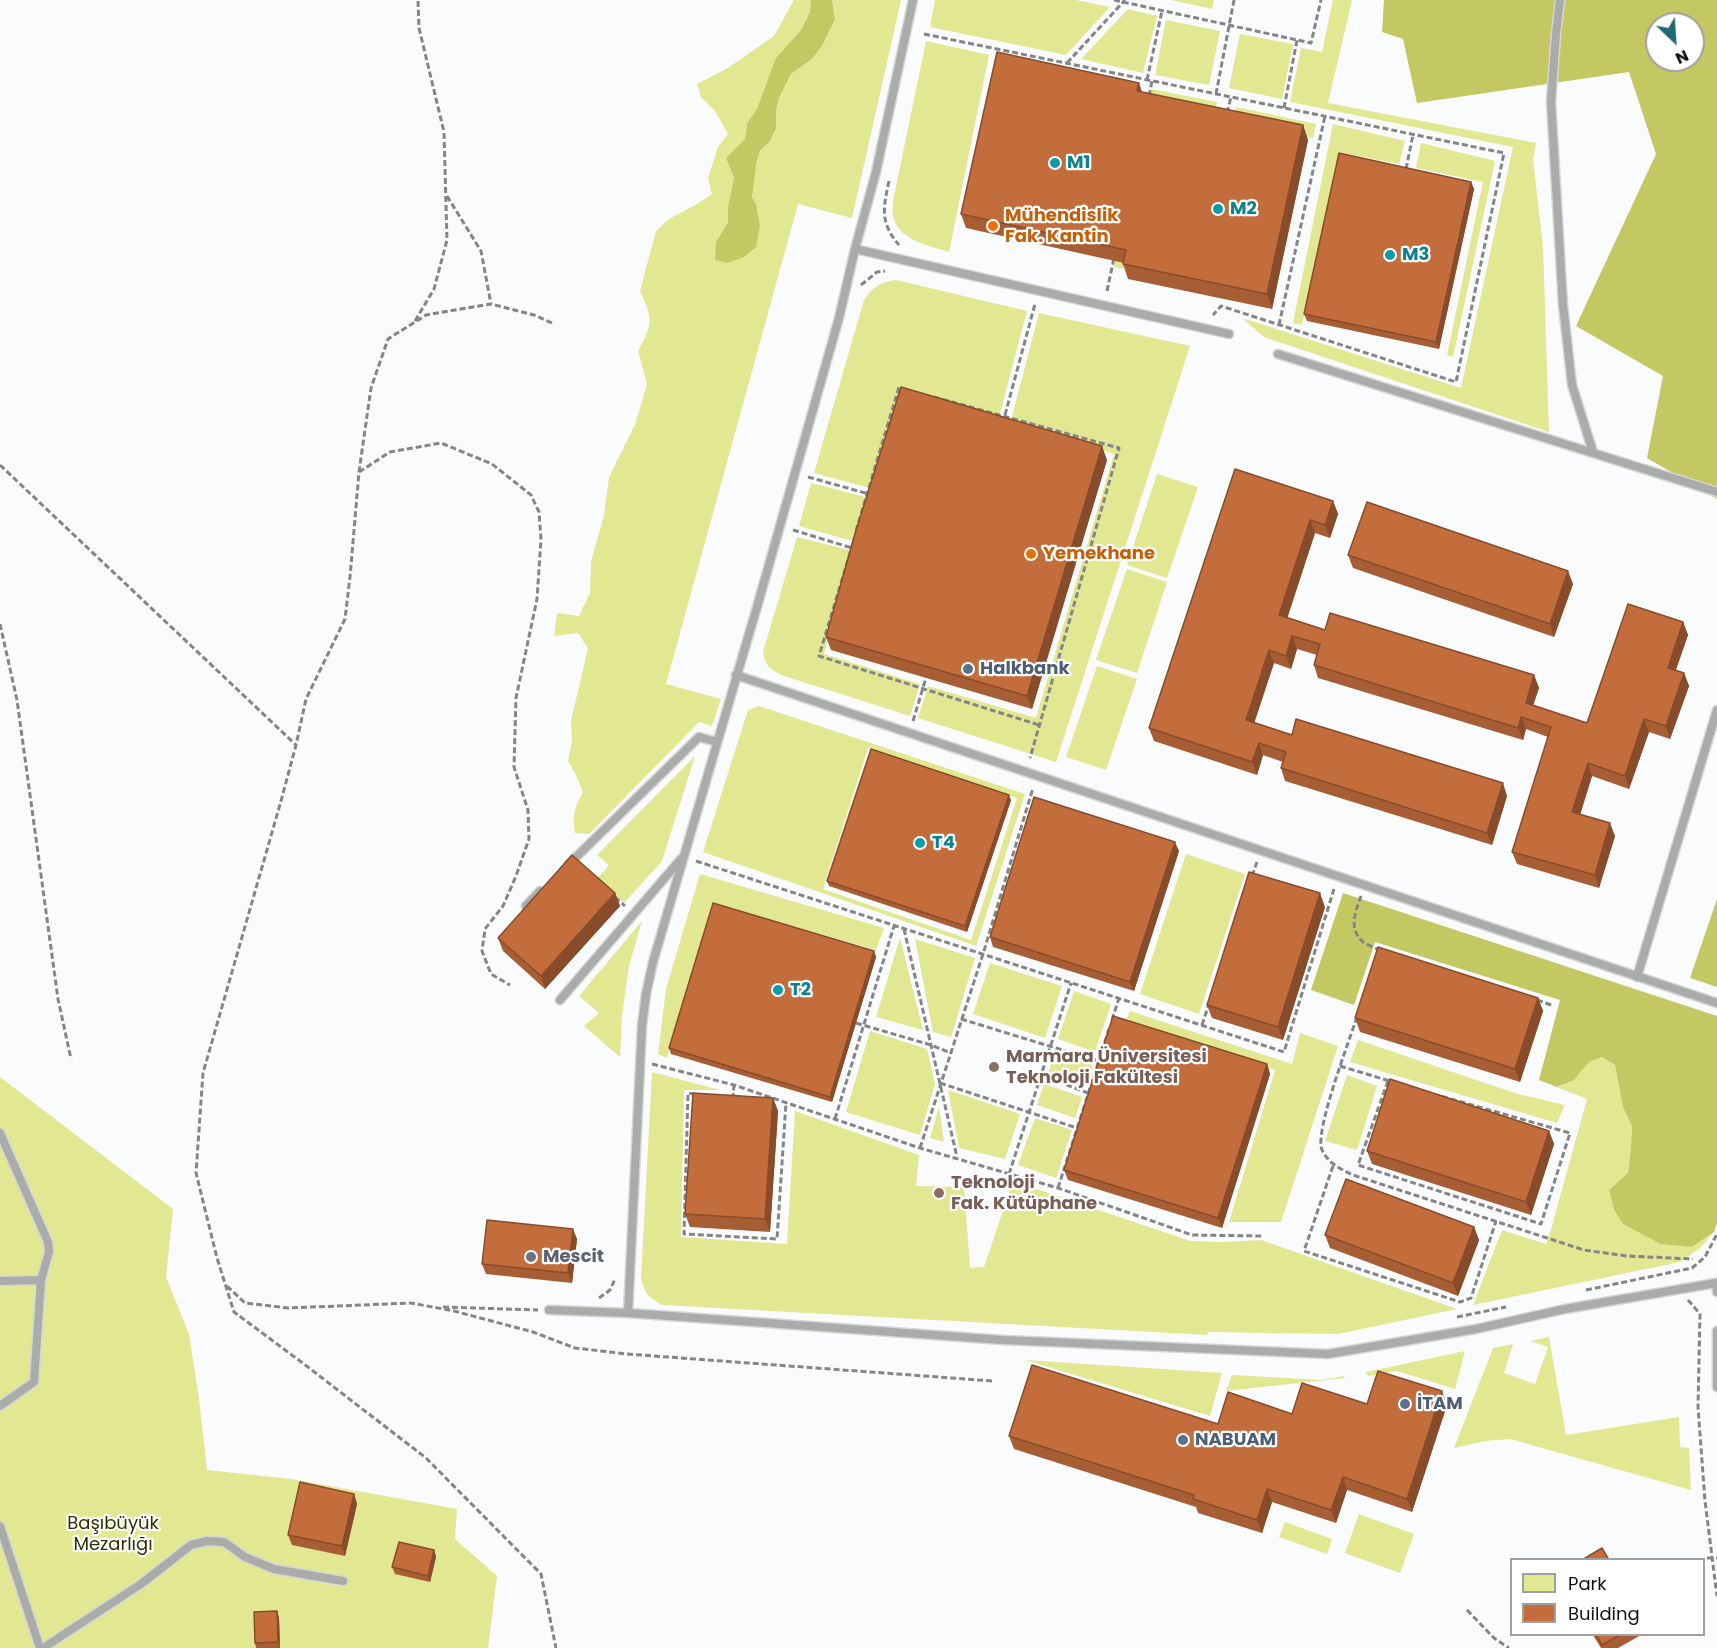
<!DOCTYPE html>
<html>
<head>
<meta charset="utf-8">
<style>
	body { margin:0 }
	#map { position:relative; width:1717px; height:1648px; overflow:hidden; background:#fafbfd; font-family:Poppins,sans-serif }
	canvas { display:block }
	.legend { position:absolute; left:1510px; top:1558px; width:195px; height:78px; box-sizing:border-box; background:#fff; border:2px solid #9fa0a1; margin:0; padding:8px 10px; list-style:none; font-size:18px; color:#101115 }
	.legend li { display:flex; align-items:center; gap:12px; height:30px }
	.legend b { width:30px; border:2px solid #9fa0a1 }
	.north { position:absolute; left:1645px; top:12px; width:60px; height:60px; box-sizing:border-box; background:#fff; border:2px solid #9fa0a1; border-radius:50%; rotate:155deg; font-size:16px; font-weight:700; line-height:24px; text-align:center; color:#101115 }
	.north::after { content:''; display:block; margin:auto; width:21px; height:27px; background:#1f6a71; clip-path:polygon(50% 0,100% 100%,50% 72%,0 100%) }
</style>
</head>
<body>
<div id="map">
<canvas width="1717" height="1648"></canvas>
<ul class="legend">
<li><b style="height:16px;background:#e2e791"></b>Park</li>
<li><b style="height:16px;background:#c36d3c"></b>Building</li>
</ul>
<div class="north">N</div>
</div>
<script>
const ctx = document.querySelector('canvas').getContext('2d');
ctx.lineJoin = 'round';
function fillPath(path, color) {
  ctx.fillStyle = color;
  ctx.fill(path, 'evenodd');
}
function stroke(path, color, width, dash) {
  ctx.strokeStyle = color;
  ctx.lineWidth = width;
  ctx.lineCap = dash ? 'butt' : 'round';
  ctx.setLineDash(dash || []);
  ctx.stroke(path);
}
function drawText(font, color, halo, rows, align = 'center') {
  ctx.font = font + ' Poppins,sans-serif';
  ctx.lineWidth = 4.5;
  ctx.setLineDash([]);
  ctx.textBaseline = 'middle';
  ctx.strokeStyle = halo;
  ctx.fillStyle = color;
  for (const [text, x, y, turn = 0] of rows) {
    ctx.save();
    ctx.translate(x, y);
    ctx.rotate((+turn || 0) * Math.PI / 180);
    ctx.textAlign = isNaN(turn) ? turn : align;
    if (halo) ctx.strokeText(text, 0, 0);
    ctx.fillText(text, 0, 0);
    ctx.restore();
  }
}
fillPath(new Path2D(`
	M794 0H811L810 12 801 30 776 59 757 109 747 123 745 139 726 158 734 178 728 207V222L716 242 756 204 752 197 753 177 760 151 770 141 776 130V112L779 98 791 74 812 59 822 46 835 19 832 0H901L852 218 798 204 666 684 721 699 712 726 699 722 589 834 575 833C572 816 574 808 583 792L575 773 568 761 572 741 571 721 588 648 578 633 554 636 557 613 579 616 590 593 591 562 604 515 609 477 635 425 647 384 638 351C653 324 653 319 640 291L656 231 669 219 697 204 712 194 708 178 718 147 728 134 715 111 701 97 697 84 728 68 774 36Z
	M935 0H1076L1110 7 1066 55 930 27Z
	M1171 0H1214L1212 9Z
	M1333 0H1352L1328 103 1536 143 1533 159 1543 247 1549 432 1264 337 1242 318 1461 388 1513 147 1290 102 1301 48 1322 52Z
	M1128 9 1157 16 1143 73 1081 59Z
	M1166 20 1220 31 1209 85 1155 75Z
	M1240 34 1293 44 1282 99 1229 88Z
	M926 41 989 55 949 252C929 246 898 240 893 216 892 212 893 206 893 201Z
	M1151 89 1217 102 1215 112 1159 101 1124 269 1114 267Z
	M1236 107 1316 124 1313 138 1233 122Z
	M1333 124 1405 141 1399 164 1339 152 1302 325 1293 323Z
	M1421 143 1495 161 1453 357 1447 355 1483 182 1416 168Z
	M896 280 1027 311 998 421 873 489 814 473 864 300C873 287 880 282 896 280Z
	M1039 313 1190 346 1056 762 918 718 928 686 1036 718 1114 454 1010 424Z
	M1157 474 1198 487 1167 578 1127 565Z
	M811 483 869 498 856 542 799 526Z
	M797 537 853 551 824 654 920 684 910 716 784 676C771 670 765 666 763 652Z
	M1127 569 1167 582 1137 673 1096 660Z
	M1097 666 1137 679 1106 770 1066 757Z
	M759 706 1025 794 976 946 703 852 748 710ZM868 748 1017 798 971 940 823 889Z
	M695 756 662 861 624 903 597 879 609 865 597 855Z
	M1186 854 1245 874 1199 1014 1140 994Z
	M700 874 884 928 876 950 712 903 667 1058 658 1054 666 989Z
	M642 921 629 966 622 1015 620 1057 584 1026 599 1013 579 996Z
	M900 938 923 1030 876 1017Z
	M915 939 975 958 951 1037 933 1032Z
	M990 963 1062 986 1045 1038 973 1014Z
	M1074 991 1111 1004 1095 1052 1058 1039Z
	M1130 1011 1292 1064 1300 1033 1338 1046 1281 1222H1229L1275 1070 1125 1023Z
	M870 1031 927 1049 935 1084 920 1135 846 1112Z
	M1358 1040 1518 1094 1565 1105 1557 1123 1350 1062Z
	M1055 1052 1093 1065 1086 1086 1048 1073Z
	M1602 1057 1615 1065 1623 1106 1632 1126 1631 1147 1628 1173 1609 1190 1614 1210 1623 1224 1692 1247 1714 1232 1699 1249 1680 1262 1473 1305 1502 1230 1546 1244 1550 1233 1587 1099 1539 1080 1558 1087 1574 1080 1589 1062Z
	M652 1072 720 1090H684L681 1237 787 1244 795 1111 919 1155 916 1186 964 1187 970 1268 984 1267 1013 1181 1190 1241 1222 1242 1261 1240 1457 1309 1338 1334 1208 1332 1207 1335 663 1305C650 1299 645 1294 641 1279Z
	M1347 1075 1377 1086 1357 1150 1325 1141Z
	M0 1077 173 1209 166 1277 189 1334 199 1399 207 1470 291 1479 457 1509 455 1539 497 1576 488 1648H0Z
	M1044 1084 1082 1097 1075 1118 1037 1105Z
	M948 1090 1020 1114 1005 1159 959 1148Z
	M939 1107 944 1142 930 1138Z
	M1035 1118 1072 1130 1056 1178 1018 1165Z
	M1549 1337 1566 1435 1679 1417 1680 1447 1689 1448 1691 1490 1510 1439 1486 1441 1454 1448 1493 1348 1513 1344 1504 1373 1535 1384 1548 1347 1530 1341Z
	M1465 1351 1455 1389 1397 1371 1368 1376 1366 1372Z
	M1025 1360 1222 1373 1210 1416Z
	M1232 1375 1322 1380 1344 1376 1345 1378 1226 1391Z
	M1359 1514 1414 1534 1400 1573 1345 1553Z
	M1285 1522 1332 1539 1327 1554 1279 1537Z`), '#e2e791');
fillPath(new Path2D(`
	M811 0H832L835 19 822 46 812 59 791 74 779 98 776 112V129L770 141 760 151 756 165 752 197 756 204 760 226 756 247 744 257 727 263 715 260 716 242 728 222V207L734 178 726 158 745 139 747 123 757 109 776 58 801 30 810 12Z
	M1384 0H1717V499L1647 458 1663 376 1576 326 1656 154 1629 72 1417 103 1403 39 1382 32ZM1657 24H1693V60H1657Z
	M1343 893 1717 1016V1224L1714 1232 1692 1247 1661 1244 1623 1224 1614 1210 1609 1190 1628 1173 1631 1147 1632 1126 1623 1107 1615 1065 1602 1057 1589 1062 1574 1080 1557 1087 1539 1080 1560 1000 1375 942 1354 1005 1311 990Z
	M1717 899V987L1690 978Z`), '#c3c862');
const lane = new Path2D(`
	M913 0 876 172 855 249 839 318 757 607 653 962 646 994 642 1026 628 1313 1003 1340 1328 1354 1476 1329 1565 1309 1716 1283 1717 1292
	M1560 0 1556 34 1551 102 1563 305 1572 385 1593 452
	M855 249 1229 334
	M1278 354 1717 492
	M736 675 1717 1003
	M569 864 699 737 717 742
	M526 906 540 891
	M1637 977 1717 710
	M560 1000 681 859
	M0 1133 48 1242 49 1252 41 1280
	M0 1281 41 1280 34 1382 0 1406
	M549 1310 628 1313
	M1717 1331V1387
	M0 1526 40 1648
	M43 1648 141 1584 191 1545 207 1541 224 1542 245 1557 274 1569 343 1581`);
stroke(lane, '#d5d6d8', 11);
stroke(new Path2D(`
	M1114 0 1311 43 1321 0
	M924 34 1504 153 1456 382 1221 306 1213 315
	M1067 63 1125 0
	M1147 80 1162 11
	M1216 94 1234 0
	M1149 96 1152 81
	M1284 108 1297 40
	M1227 113 1231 97
	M1406 169 1413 135
	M889 181C883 208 880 223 899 245
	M447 196 481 251 491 304
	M861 285 877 272 885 271
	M1107 291 1114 258
	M415 321 434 289 447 240 444 132 419 28 418 0
	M552 323 534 315 491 304 426 315 388 339 371 388 359 472 350 577 345 619 306 699 296 745 281 801 203 1073 196 1173 217 1258 234 1312 304 1364 426 1458 541 1574 556 1648
	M1279 325 1325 116
	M934 397 1119 448 1030 758
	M1005 415 1035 304
	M0 465 296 745
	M359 472 390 452 441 443 492 464 531 495 539 512 541 539 537 599 516 698 514 767 528 810 529 839 516 876 503 906 485 929 482 951 491 974 510 985
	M808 477 869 494
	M793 530 852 548
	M856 531 899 387 904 389
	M853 543 819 656 1039 725
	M0 624 17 700 58 999 71 1059
	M913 721 926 678
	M696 861 1284 1052 1334 889
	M1252 876 1257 862
	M1361 896C1356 910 1348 928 1362 941 1366 945 1374 947 1379 950
	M615 897 625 906
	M904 929 957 1157
	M1537 1000 1554 1006
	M1357 1017C1350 1039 1314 1132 1322 1150 1328 1163 1340 1169 1353 1175L1584 1250 1627 1256 1693 1259
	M961 1019 1098 1061
	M1112 1020 1119 998
	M856 1023 931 1045 951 1053
	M1202 1025 1209 1004
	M652 1064 734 1085 920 1148 1058 1188 1192 1235 1262 1236
	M1340 1066 1393 1082
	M1041 1075 1088 1093
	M1388 1081 1358 1165 1541 1224 1570 1133 1437 1095
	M940 1083 1077 1128
	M695 1094 688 1093 684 1234 777 1239 786 1103
	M731 1096 733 1097 734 1085
	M835 1119 894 926
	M920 1148 983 954 1033 788
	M1333 1166 1304 1251 1460 1302 1471 1298 1496 1221
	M1009 1174 1071 983
	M1058 1188 1109 1029
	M227 1286 245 1303 288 1308 411 1303 454 1311 533 1332 575 1348 627 1354 992 1381
	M1586 1290 1692 1268 1705 1257 1717 1234
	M599 1298 610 1290 615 1279
	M1688 1300 1700 1314 1698 1407 1705 1501 1717 1596
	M443 1307 538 1310
	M1457 1317 1506 1307
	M1707 1558H1717
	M1467 1610 1494 1638 1509 1648`), '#848588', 3, [6, 3]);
stroke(lane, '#a9aca8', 8);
fillPath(new Path2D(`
	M1142 92 1303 125 1308 140 1272 309 1128 279 1123 264 1124 263 966 228 961 214Z
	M1471 182 1474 189 1439 349 1307 321 1304 314Z
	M1107 460 1032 709 831 650 826 637Z
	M1235 469 1333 501 1338 514 1330 538 1315 533 1287 618 1325 630 1534 675 1539 688 1533 705 1587 723 1683 622 1688 635 1676 670 1684 673 1689 686 1670 739 1649 732 1629 789 1592 776 1580 814 1615 836 1599 888 1517 864 1512 852 1548 737 1526 729 1523 740 1318 678 1314 665 1317 655 1297 649 1291 669 1274 663 1254 722 1292 735 1507 796 1492 845 1285 781 1281 768 1283 762 1263 755 1257 775 1154 741 1149 728Z
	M1348 555 1573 584 1554 637 1353 568Z
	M1011 800 967 932 829 886 827 881Z
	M1179 851 1134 991 993 947 990 937Z
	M615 893 620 906 545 989 503 951 498 938Z
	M1325 907 1283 1040 1212 1018 1207 1005Z
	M874 951 876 957 832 1102 671 1054 669 1048Z
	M1538 998 1543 1011 1520 1082 1360 1032 1355 1018Z
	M1267 1064 1270 1074 1222 1228 1068 1180 1064 1170Z
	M773 1098 778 1111 770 1232 690 1227 685 1214Z
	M1549 1131 1554 1144 1531 1215 1372 1164 1367 1151Z
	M1474 1227 1479 1240 1458 1296 1330 1248 1325 1235Z
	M577 1239 572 1283 486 1274 482 1264Z
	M1367 1404 1447 1405 1412 1512 1347 1490 1336 1523 1272 1502 1262 1533 1198 1513 1196 1507 1014 1449 1009 1436 1218 1424Z
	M354 1494 357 1504 345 1556 292 1545 288 1535Z
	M434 1550 436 1557 430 1582 395 1574 392 1567Z
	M277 1611 279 1618 280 1648H256L255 1643Z
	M1593 1635H1641L1618 1648H1601Z`), '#a85e34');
fillPath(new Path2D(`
	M1139 83 1144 98 1137 91Z
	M1303 125 1308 140 1272 309 1267 294Z
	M1471 182 1474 189 1439 349 1436 342Z
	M1102 446 1107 460 1032 709 1027 696Z
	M1333 501 1338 514 1330 538 1325 525Z
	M1310 520 1315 533 1284 628 1279 615Z
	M1568 571 1573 584 1554 637 1550 624Z
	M1683 622 1688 635 1672 680 1668 668Z
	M1292 636 1297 649 1291 669 1286 656Z
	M1269 650 1274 663 1251 733 1246 720Z
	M1684 673 1689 686 1670 739 1666 726Z
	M1534 675 1539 688 1530 715 1526 703Z
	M1521 717 1526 729 1523 740 1518 728Z
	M1644 719 1649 732 1629 789 1625 776Z
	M1259 743 1263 755 1257 775 1252 762Z
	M1588 763 1592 776 1577 825 1572 812Z
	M1503 783 1507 796 1492 845 1487 833Z
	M1009 795 1011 800 967 932 965 926Z
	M1610 823 1615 836 1599 888 1595 875Z
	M1175 842 1179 851 1134 991 1130 982Z
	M615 893 620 906 545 989 541 976Z
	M1320 893 1325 907 1283 1040 1278 1027Z
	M874 951 876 957 832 1102 830 1097Z
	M1538 998 1543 1011 1520 1082 1515 1069Z
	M1267 1064 1270 1074 1222 1228 1218 1218Z
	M773 1098 778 1111 770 1232 765 1219Z
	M1549 1131 1554 1144 1531 1215 1526 1202Z
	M1474 1227 1479 1240 1458 1296 1453 1283Z
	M573 1229 577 1239 572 1283 568 1273Z
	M1442 1391 1447 1405 1412 1512 1407 1499Z
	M1343 1477 1347 1490 1336 1523 1331 1510Z
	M1267 1489 1272 1502 1262 1533 1257 1520Z
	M354 1494 357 1504 345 1556 342 1546Z
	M434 1550 436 1557 430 1582 428 1576Z
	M277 1611 279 1618 280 1648 278 1642Z`), '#884c2a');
const building = new Path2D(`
	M997 52 1139 83 1137 91 1303 125 1267 294 1123 264 1126 250 961 214Z
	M1339 153 1471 182 1436 342 1304 314Z
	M901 387 1102 446 1027 696 826 637 854 537Z
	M1235 469 1333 501 1325 525 1310 520 1279 615 1325 630 1330 613 1534 675 1526 703 1587 723 1628 604 1683 622 1668 668 1684 673 1666 726 1644 719 1625 776 1588 763 1572 812 1610 823 1595 875 1512 852 1551 727 1521 717 1518 728 1314 665 1320 644 1292 636 1286 656 1269 650 1246 720 1292 735 1296 719 1503 783 1487 833 1281 768 1286 752 1259 743 1252 762 1149 728Z
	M1367 502 1568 571 1550 624 1348 555Z
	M871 749 1009 795 965 926 827 881Z
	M1034 797 1175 842 1130 982 990 937Z
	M572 855 615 893 541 976 498 938Z
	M1249 872 1320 893 1278 1027 1207 1005Z
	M713 903 874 951 830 1097 669 1048Z
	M1378 947 1538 998 1515 1069 1355 1018Z
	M1113 1016 1267 1064 1218 1218 1064 1170Z
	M1390 1079 1549 1131 1526 1202 1367 1151Z
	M693 1093 773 1098 765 1219 685 1214Z
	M1346 1179 1474 1227 1453 1283 1325 1235Z
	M487 1220 573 1229 568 1273 482 1264Z
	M1032 1365 1218 1424 1228 1392 1292 1414 1302 1383 1367 1404 1378 1371 1442 1391 1407 1499 1343 1477 1331 1510 1267 1489 1257 1520 1193 1499 1194 1495 1009 1436Z
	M300 1482 354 1494 342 1546 288 1535Z
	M399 1542 434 1550 428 1576 392 1567Z
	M1602 1548 1609 1560H1582Z
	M277 1611 278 1642 255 1643 254 1612Z
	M1596 1635H1620L1602 1645Z`);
fillPath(building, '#c36d3c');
stroke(building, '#884c2a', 1.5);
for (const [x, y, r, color] of [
	[1055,163,6,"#0f9aa8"],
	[1218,209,6,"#0f9aa8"],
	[993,226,6,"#e8710a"],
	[1390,255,6,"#0f9aa8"],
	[1031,554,6,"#e8710a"],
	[968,669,6,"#5c6f8a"],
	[920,843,6,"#0f9aa8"],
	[778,990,6,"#0f9aa8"],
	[994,1067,6,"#8d6e63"],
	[939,1193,6,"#8d6e63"],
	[531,1257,6,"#6b7280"],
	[1405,1404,6,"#5c6f8a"],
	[1183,1440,6,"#5c6f8a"]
]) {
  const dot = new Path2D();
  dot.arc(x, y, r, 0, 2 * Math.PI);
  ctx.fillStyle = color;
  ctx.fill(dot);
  stroke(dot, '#fff', 2);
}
drawText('bold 18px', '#0d838f', '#fff', [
	["M1",1067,163],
	["M2",1230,209],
	["M3",1402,255],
	["T4",932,843],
	["T2",790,990]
], 'left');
drawText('bold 18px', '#c56008', '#fff', [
	["Mühendislik",1005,216],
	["Fak. Kantin",1005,237],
	["Yemekhane",1043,554]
], 'left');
drawText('bold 18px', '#4e5e75', '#fff', [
	["Halkbank",980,669],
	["İTAM",1417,1404],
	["NABUAM",1195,1440]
], 'left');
drawText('bold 18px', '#785e54', '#fff', [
	["Marmara Üniversitesi",1006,1057],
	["Teknoloji Fakültesi",1006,1078],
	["Teknoloji",951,1183],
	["Fak. Kütüphane",951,1204]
], 'left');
drawText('bold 18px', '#5b616d', '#fff', [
	["Mescit",543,1257]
], 'left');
drawText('18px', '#2e3003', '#fff', [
	["Başıbüyük",113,1524],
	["Mezarlığı",113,1545]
]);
</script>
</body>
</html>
